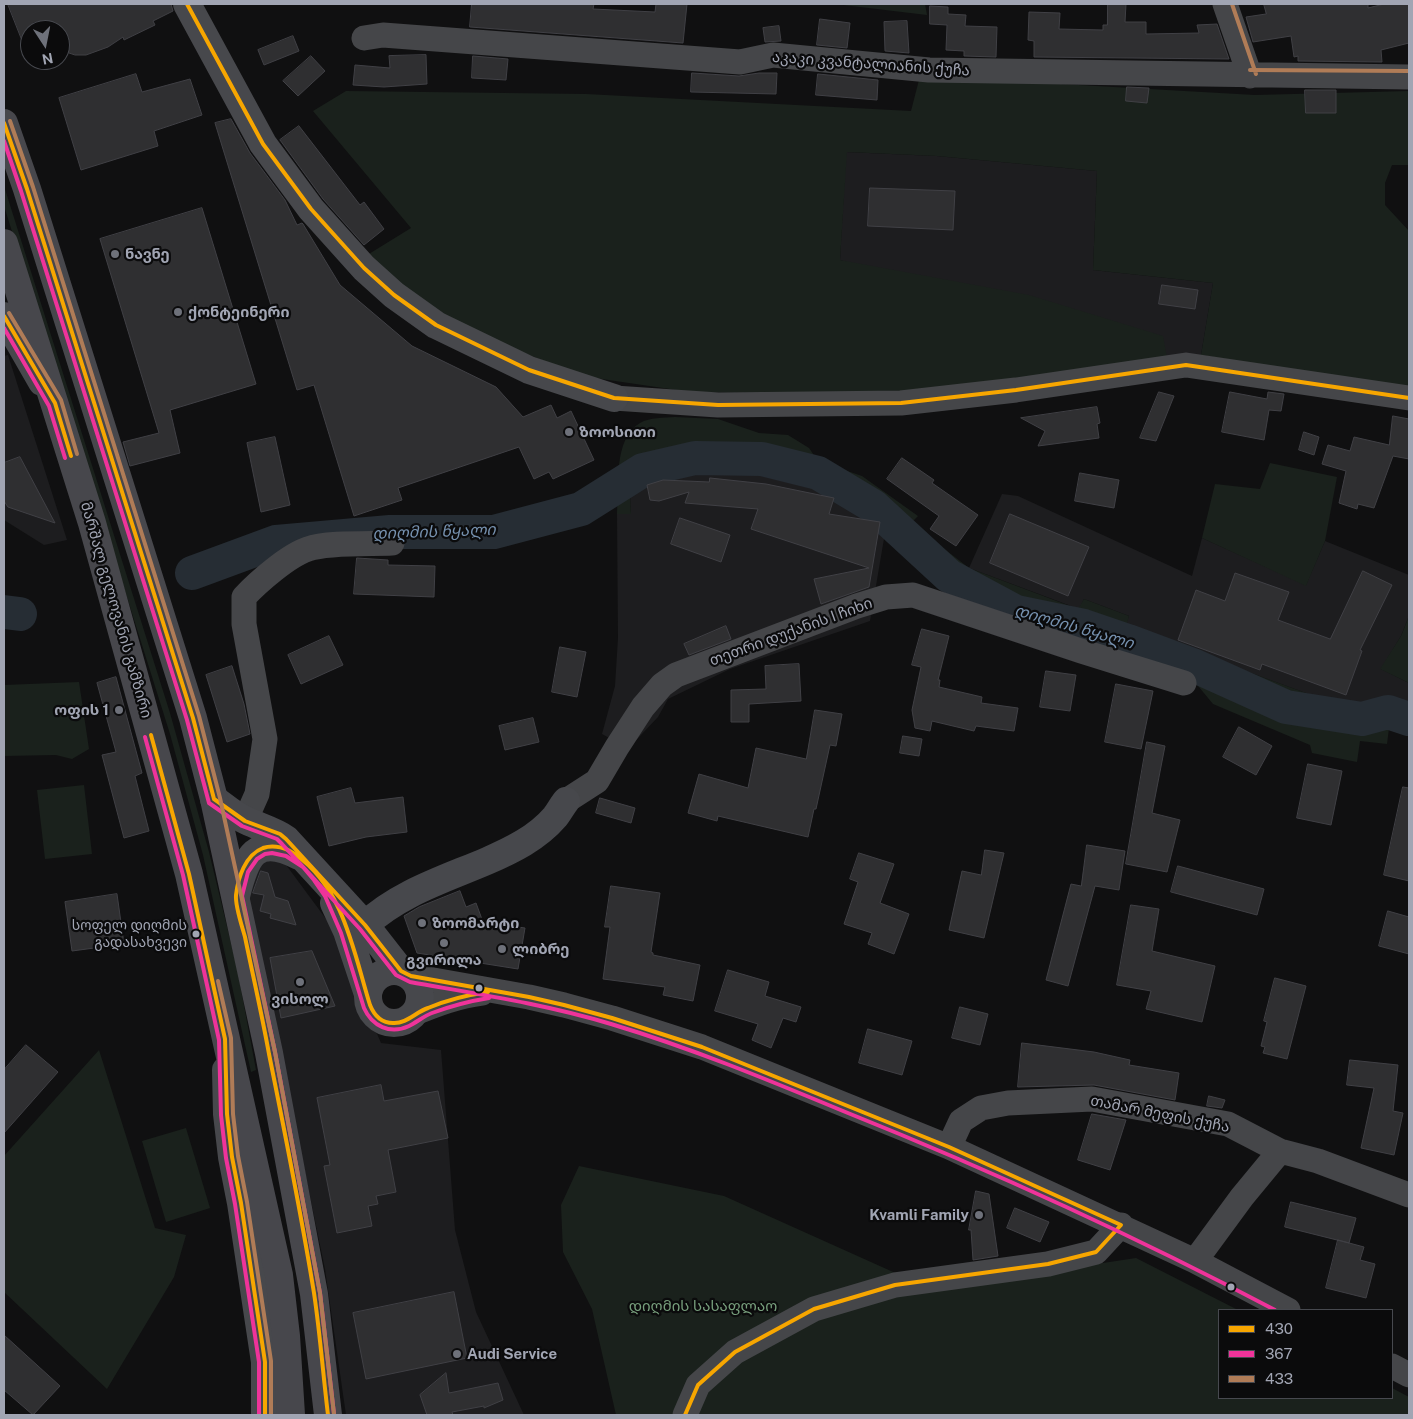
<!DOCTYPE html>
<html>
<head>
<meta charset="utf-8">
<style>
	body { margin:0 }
	#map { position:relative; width:1413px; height:1419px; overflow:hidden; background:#101011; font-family:"Public Sans",sans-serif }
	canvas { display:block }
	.frame { position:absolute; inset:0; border:5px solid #a1a5b3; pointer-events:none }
	.legend { position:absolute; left:1218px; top:1309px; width:175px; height:90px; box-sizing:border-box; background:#0b0b0c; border:1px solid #47494f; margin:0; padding:6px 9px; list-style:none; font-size:15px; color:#a1a5b3 }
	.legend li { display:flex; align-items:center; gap:10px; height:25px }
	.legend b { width:25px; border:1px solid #47494f }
	.north { position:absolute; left:20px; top:20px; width:50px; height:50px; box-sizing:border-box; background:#0b0b0c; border:1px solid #47494f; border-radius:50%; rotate:169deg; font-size:14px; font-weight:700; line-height:20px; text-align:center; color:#a1a5b3 }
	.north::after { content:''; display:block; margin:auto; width:18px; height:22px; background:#6e717a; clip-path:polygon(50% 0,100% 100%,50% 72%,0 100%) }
</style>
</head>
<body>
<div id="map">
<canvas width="1413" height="1419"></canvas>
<div class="frame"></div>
<ul class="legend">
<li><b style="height:6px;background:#f7a600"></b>430</li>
<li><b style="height:6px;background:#ef339a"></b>367</li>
<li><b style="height:6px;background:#b07c57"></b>433</li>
</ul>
<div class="north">N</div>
</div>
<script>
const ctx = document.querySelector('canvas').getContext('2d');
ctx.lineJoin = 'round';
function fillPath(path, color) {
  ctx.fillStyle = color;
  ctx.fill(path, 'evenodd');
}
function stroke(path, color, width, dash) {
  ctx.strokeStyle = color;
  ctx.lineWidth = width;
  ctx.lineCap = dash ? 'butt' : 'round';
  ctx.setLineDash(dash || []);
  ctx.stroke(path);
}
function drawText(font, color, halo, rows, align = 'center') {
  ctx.font = font + ' "Public Sans","Noto Sans Georgian",sans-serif';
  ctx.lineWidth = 4.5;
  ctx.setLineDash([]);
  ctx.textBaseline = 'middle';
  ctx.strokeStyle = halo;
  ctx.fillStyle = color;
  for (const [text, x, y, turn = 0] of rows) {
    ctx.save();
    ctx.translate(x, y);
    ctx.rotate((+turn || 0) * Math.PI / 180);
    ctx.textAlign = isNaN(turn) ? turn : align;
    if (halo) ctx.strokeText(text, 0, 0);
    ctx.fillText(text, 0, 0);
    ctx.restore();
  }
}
fillPath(new Path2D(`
	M846 152 937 156 1097 171 1093 270 1213 283 1201 355 1167 358 840 260Z
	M8 355 67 540 44 545 4 520V356Z
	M725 466 835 492 853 508 865 510 886 527 870 621 730 669 668 699 658 717 624 753 613 740 602 734 615 686 618 638 617 514H631L630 495 638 485 679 472Z
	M1002 494 1018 496 1192 576 1202 538 1306 585 1325 541 1409 575V616L1401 636 1381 669 1409 683V706L1344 707 1125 627 1129 616 1084 599 1079 609 969 568Z
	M281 858 329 923 381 1043 441 1050 455 1230 476 1312 524 1415H346L325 1269 246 887 251 865Z`), '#1d1d1f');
fillPath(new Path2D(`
	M835 4H925L927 15Z
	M920 76 1255 95 1409 91V165H1392L1385 183V205L1409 231V389L1201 355 1213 283 1093 270 1097 171 937 156 847 152 840 260 1029 295 1163 336 1167 358 914 395 690 392 595 378 549 363 471 331 416 299 364 257 411 228 313 111 346 91 586 94 911 111Z
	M4 186 170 713 209 852 237 968 256 1070 251 1072 203 855 170 734 4 206Z
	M675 417 718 419 759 433 788 435 809 448 818 461 862 476 918 516 911 523 969 568 1078 609 1084 599 1129 616 1126 627 1344 707 1409 706V731L1389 728 1387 744 1360 741 1357 762 1312 753 1310 745 1213 704 1194 681 958 602 961 594 943 582 886 527 865 510 853 508 835 492 725 466 679 472 638 485 630 495 631 514H617C619 488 613 438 640 423 650 417 664 418 675 417Z
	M1270 463 1337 477 1325 541 1306 586 1202 538 1215 484 1260 489Z
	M1409 616V683L1380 669 1401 636Z
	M79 682 89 749 72 759 56 755 4 756V685Z
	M84 785 92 854 45 859 37 790Z
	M99 1050 155 1228 186 1235 174 1277 107 1389 4 1292V1156Z
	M186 1128 210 1208 166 1222 142 1141Z
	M579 1166 724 1196 931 1289 1136 1258 1238 1310H1219V1398H1392V1388L1409 1397V1415H616L592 1309 563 1252 561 1205Z`), '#1a211c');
stroke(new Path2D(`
	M192 573 276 542 390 532H494L581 509 643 470 695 458 762 459 818 473 873 506 949 576 1016 612 1084 626 1128 641 1195 666 1286 707 1362 719 1388 712 1409 719
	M4 612 20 614`), '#262d34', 34);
const building = new Path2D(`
	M8 4H171L173 11 153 21 155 25 124 40 123 37 108 47 86 55H75L66 52 60 48V30H30L29 58Z
	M472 4H594L593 9 655 12 656 4H687L683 43 470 27Z
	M1108 4H1126L1125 22H1146V34L1199 33 1197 25 1217 24 1229 59 1034 57V41L1028 40 1029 12 1060 13 1059 29 1103 30V25H1107Z
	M1264 4H1368V8L1384 4H1409V43L1381 50 1382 62 1298 61V56L1294 57 1291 36 1253 42 1246 17 1266 14Z
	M930 6 948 7V14L966 15 965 26 997 27 996 57 964 56V51L946 50 947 25 930 24Z
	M820 19 850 23 847 48 817 45Z
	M907 21 909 53 885 51 884 22Z
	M779 26 781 41 765 42 763 28Z
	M293 36 299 51 264 65 258 50Z
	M426 55 427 84 384 87 353 85 355 65 390 68 389 56Z
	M311 56 325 71 298 96 283 81Z
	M473 56 508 59 506 80 472 78Z
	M692 73 739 76 759 73H777L776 94 691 92Z
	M136 74 142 92 190 79 202 115 154 131 158 146 81 170 59 98Z
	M818 74 878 80 877 100 816 95Z
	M1127 87 1149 88 1147 103 1126 101Z
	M1305 90H1336V113H1306Z
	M231 119 250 153 285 200 297 225 302 223 303 224 340 285 412 346 496 387 523 417 551 405 557 418 571 411 594 460 553 479 549 472 534 479 519 447 398 488 402 500 354 516 314 385 297 390 215 123Z
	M299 126 360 205 364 202 384 229 364 245 323 199 280 140Z
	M870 188 955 191 953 230 868 226Z
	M202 208 256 384 170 410 180 453 130 466 123 442 159 433 100 239Z
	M1162 285 1198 290 1195 309 1159 304Z
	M1159 392 1174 396 1156 441 1140 438Z
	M1230 392 1267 399 1268 392 1284 394 1281 411 1269 410 1264 440 1222 432Z
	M1097 407 1100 423 1097 424 1099 438 1038 446 1045 431 1021 418Z
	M1393 416 1409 419V459L1393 456 1374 508 1358 504 1357 509 1339 503 1346 471 1322 464 1328 445 1350 451 1354 437 1389 445Z
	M1304 432 1319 437 1314 455 1299 450Z
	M275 437 290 505 261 512 247 443Z
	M20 457 55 523 8 507 4 501V463Z
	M902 458 934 480 932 483 978 515 956 546 930 529 939 516 887 479Z
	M1080 473 1119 480 1114 508 1075 501Z
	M710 478 766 484 834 498 829 514 880 522 869 587 821 604 814 579 869 568 751 529 758 509 685 503 689 492 659 501 650 500 647 485 663 480 709 482Z
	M1010 514 1089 547 1068 596 990 563Z
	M680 518 730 535 721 562 671 544Z
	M357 558 388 560V565L435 566 434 597 354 594Z
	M1363 571 1392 585 1360 650 1362 651 1346 695 1262 664 1260 670 1178 640 1196 590 1225 601 1235 573 1289 592 1278 620 1330 639Z
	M726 626 731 639 689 655 684 644Z
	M922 629 949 636 938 680H940L939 687 982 697 981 703 1018 708 1014 731 976 726 974 731 932 721 930 731 915 728 912 710 921 667 912 665Z
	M329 636 343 665 301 684 288 655Z
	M560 647 586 652 577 697 552 692Z
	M799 664 801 701 749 704V722H731V690L766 689 765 666Z
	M232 666 244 704 250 734 227 742 206 675Z
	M1046 671 1076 675 1070 711 1040 707Z
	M116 677 142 773 135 776 149 831 124 838 102 755 116 752 97 683Z
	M1116 684 1153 691 1141 749 1105 742Z
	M815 710 842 714 836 746 830 745 816 809H814L808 837 718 816 717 821 688 813 699 774 748 788 756 748 806 759Z
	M533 718 539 742 505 750 499 726Z
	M1239 727 1272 746 1256 775 1223 757Z
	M903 736 922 739 919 756 900 753Z
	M1147 742 1165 746 1152 813 1180 820 1167 872 1126 864Z
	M1308 764 1342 771 1331 825 1297 818Z
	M1403 787 1409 788V881L1384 875Z
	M351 788 355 803 403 797 407 832 366 837 329 846 317 797Z
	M600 798 635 808 631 823 596 813Z
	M1087 845 1125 851 1119 890 1095 886 1068 986 1046 980 1071 884 1081 886Z
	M985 850 1004 853 984 938 949 930 962 871 981 875Z
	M859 853 894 864 880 903 909 914 894 954 868 944 872 933 844 924 858 882 850 879Z
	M1178 866 1264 889 1257 915 1171 892Z
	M261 871 268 873 275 897 288 901 296 925 270 918 271 914 260 911 264 895 253 893Z
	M611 886 660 893 651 952 653 953V955L700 965 693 1001 663 995 665 987 603 979 610 927H605Z
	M460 891 466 907 476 903 483 922 525 928 518 969 417 953 404 916 419 907Z
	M117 894 124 944 72 951 65 902Z
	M1131 905 1159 909 1152 951 1215 966 1202 1022 1146 1009 1151 991 1117 985Z
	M1388 911 1409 917V954L1379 946Z
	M312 951 335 1006 281 1018 270 958Z
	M728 970 769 982 765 996 801 1007 796 1022 783 1018 771 1048 752 1040 758 1024 715 1011Z
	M1275 978 1306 986 1287 1059 1263 1053 1265 1047 1261 1046 1267 1022 1264 1021Z
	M960 1007 988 1014 980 1045 952 1038Z
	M868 1029 912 1041 902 1075 859 1063Z
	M1022 1043 1094 1052 1130 1060 1129 1065 1179 1073 1175 1100 1094 1085 1018 1087Z
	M26 1045 58 1072 4 1133V1070Z
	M1350 1060 1398 1065 1393 1111 1403 1113 1394 1155 1361 1148 1374 1088 1347 1085Z
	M381 1085 384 1101 438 1091 448 1138 388 1150 396 1192 376 1196 378 1204 368 1206 372 1226 337 1233 324 1166 330 1165 317 1098Z
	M1209 1096 1225 1100 1222 1108 1207 1106Z
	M1092 1114 1126 1120 1110 1170 1078 1160Z
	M976 1191 989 1194 998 1256 973 1260 971 1230H969Z
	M1291 1202 1356 1218 1349 1243 1285 1227Z
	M1015 1208 1049 1222 1040 1242 1007 1228Z
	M1338 1240 1364 1247 1360 1260 1375 1264 1366 1298 1326 1288Z
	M454 1292 467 1358 366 1379 353 1313Z
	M4 1335 60 1386 33 1415 4 1390Z
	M446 1373 449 1393 498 1383 503 1400 484 1408V1406L452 1412 453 1415H427L420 1395Z`);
fillPath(building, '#2f2f31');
stroke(building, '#404045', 1);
stroke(new Path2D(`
	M1225 4 1250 76
	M364 38 383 35 740 62 773 55 929 70 1409 77
	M614 398 718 405 901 403 1016 390 1186 365 1409 398
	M566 801 597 781 617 747 643 707 662 685 676 675 857 606 886 597 913 595 1081 651 1184 683
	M245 821 257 794 265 739 244 624V597C258 582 289 555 308 549 327 542 371 544 392 543
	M411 976 529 997 564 1005 612 1018 702 1047 949 1147 1195 1261 1288 1310
	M415 1013C437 1004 458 996 482 993
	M949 1147 961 1121 981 1108 1008 1103 1092 1099 1228 1124 1280 1151 1318 1161 1409 1195
	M1195 1261 1242 1197 1280 1151
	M1392 1366 1409 1375
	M685 1415 698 1385 735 1352 814 1309 895 1285 1048 1264 1096 1252 1121 1225`), '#454649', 25);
stroke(new Path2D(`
	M187 4 263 144 311 209 364 268 394 295 436 325 529 370 614 398
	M4 316 42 382
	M214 799C225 807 235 816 247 821 260 827 275 831 286 839L365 925 401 971
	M236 896C246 856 255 834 299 856
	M334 903 347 931 368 994
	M365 925C399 893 445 879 487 861 512 850 537 838 555 817 559 812 562 806 566 801
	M368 997a26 26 0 1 1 52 0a26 26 0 1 1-52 0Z
	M226 1070 227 1114 232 1157 241 1203 265 1362V1415`), '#47484c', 28);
stroke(new Path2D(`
	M4 123 27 189 193 718 214 799 269 1053 314 1294 328 1415
	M4 243 92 523 189 874 279 1275 286 1336 291 1415`), '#47474c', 28);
stroke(new Path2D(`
	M187 4 263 144 311 209 364 268 394 295 436 325 529 370 614 398 718 405 901 403 1016 390 1186 365 1409 398
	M4 123 27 189 193 718 214 799 245 821 280 834 286 839 365 925 401 971 411 976 529 997 564 1005 612 1018 702 1047 949 1147 1121 1225 1096 1252 1048 1264 895 1285 814 1309 735 1352 698 1385 685 1415
	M4 316 55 403 71 456
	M151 735 189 874 225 1039 227 1114 232 1157 241 1203 265 1362V1415
	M328 1415C323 1374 320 1333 314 1293 301 1213 285 1133 269 1054 262 1015 253 976 245 937 242 926 235 906 236 895 238 878 245 855 263 848 274 844 287 848 296 855 344 888 354 954 370 1005 374 1015 381 1023 393 1023 406 1024 416 1012 428 1008 447 1000 467 995 488 992`), '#f7a600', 4);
stroke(new Path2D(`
	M4 141 21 191 187 720 209 803 242 826 277 839 282 844 360 929 396 975 410 982C477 994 545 1004 611 1024 691 1048 766 1079 843 1111 990 1170 1135 1236 1275 1310
	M4 328 49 406 65 458
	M145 737 183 875 219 1040 221 1115 226 1158 235 1204 259 1362V1415
	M334 1414 320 1293 275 1052 242 896 248 872 257 859 265 854 272 853 286 856 303 867 314 880 325 896 341 933 364 1008C372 1026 390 1035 409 1026 417 1022 424 1016 432 1013 451 1006 470 1001 489 998`), '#ef339a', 4);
stroke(new Path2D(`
	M1232 4 1256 74
	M1250 70 1409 71
	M10 121 33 187 199 716 220 798 275 1052 320 1293 334 1414
	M9 313 61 400 77 454
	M218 981 231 1038 233 1114 238 1156 247 1202 271 1361V1415`), '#b07c57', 4);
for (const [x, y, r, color] of [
	[115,254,5,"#6e717a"],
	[178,312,5,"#6e717a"],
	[569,432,5,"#6e717a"],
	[119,710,5,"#6e717a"],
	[422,923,5,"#6e717a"],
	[196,934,4.5,"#a1a5b3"],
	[444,943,5,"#6e717a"],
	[502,949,5,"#6e717a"],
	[300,982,5,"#6e717a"],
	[479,988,4.5,"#a1a5b3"],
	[979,1215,5,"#6e717a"],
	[1231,1287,4.5,"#a1a5b3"],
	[457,1354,5,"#6e717a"]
]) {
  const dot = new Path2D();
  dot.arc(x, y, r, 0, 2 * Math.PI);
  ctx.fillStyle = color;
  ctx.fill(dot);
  stroke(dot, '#0b0b0c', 2);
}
drawText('14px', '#a1a5b3', '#0b0b0c', [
	["სოფელ დიღმის",187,926],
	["გადასახვევი",187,943]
], 'right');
drawText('15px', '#a1a5b3', '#0b0b0c', [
	["აკაკი კვანტალიანის ქუჩა",871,64,4],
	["მარშალ გელოვანის გამზირი",116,610,74],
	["თეთრი დუქანის I ჩიხი",791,632,-20],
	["თამარ მეფის ქუჩა",1160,1114,11]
]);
drawText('bold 15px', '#a1a5b3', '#0b0b0c', [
	["ნავნე",125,254],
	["ქონტეინერი",188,312],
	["ზოოსითი",579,432],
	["ოფის 1",109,710,"right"],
	["ზოომარტი",432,923],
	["ლიბრე",512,949],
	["გვირილა",444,960,"center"],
	["ვისოლ",300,999,"center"],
	["Kvamli Family",969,1215,"right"],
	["Audi Service",467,1354]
], 'left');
drawText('15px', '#779e7c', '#0b0b0c', [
	["დიღმის სასაფლაო",703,1306]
]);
drawText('italic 16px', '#7691af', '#0b0b0c', [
	["დიღმის წყალი",434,532,-2],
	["დიღმის წყალი",1074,627,16]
]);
</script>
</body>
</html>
